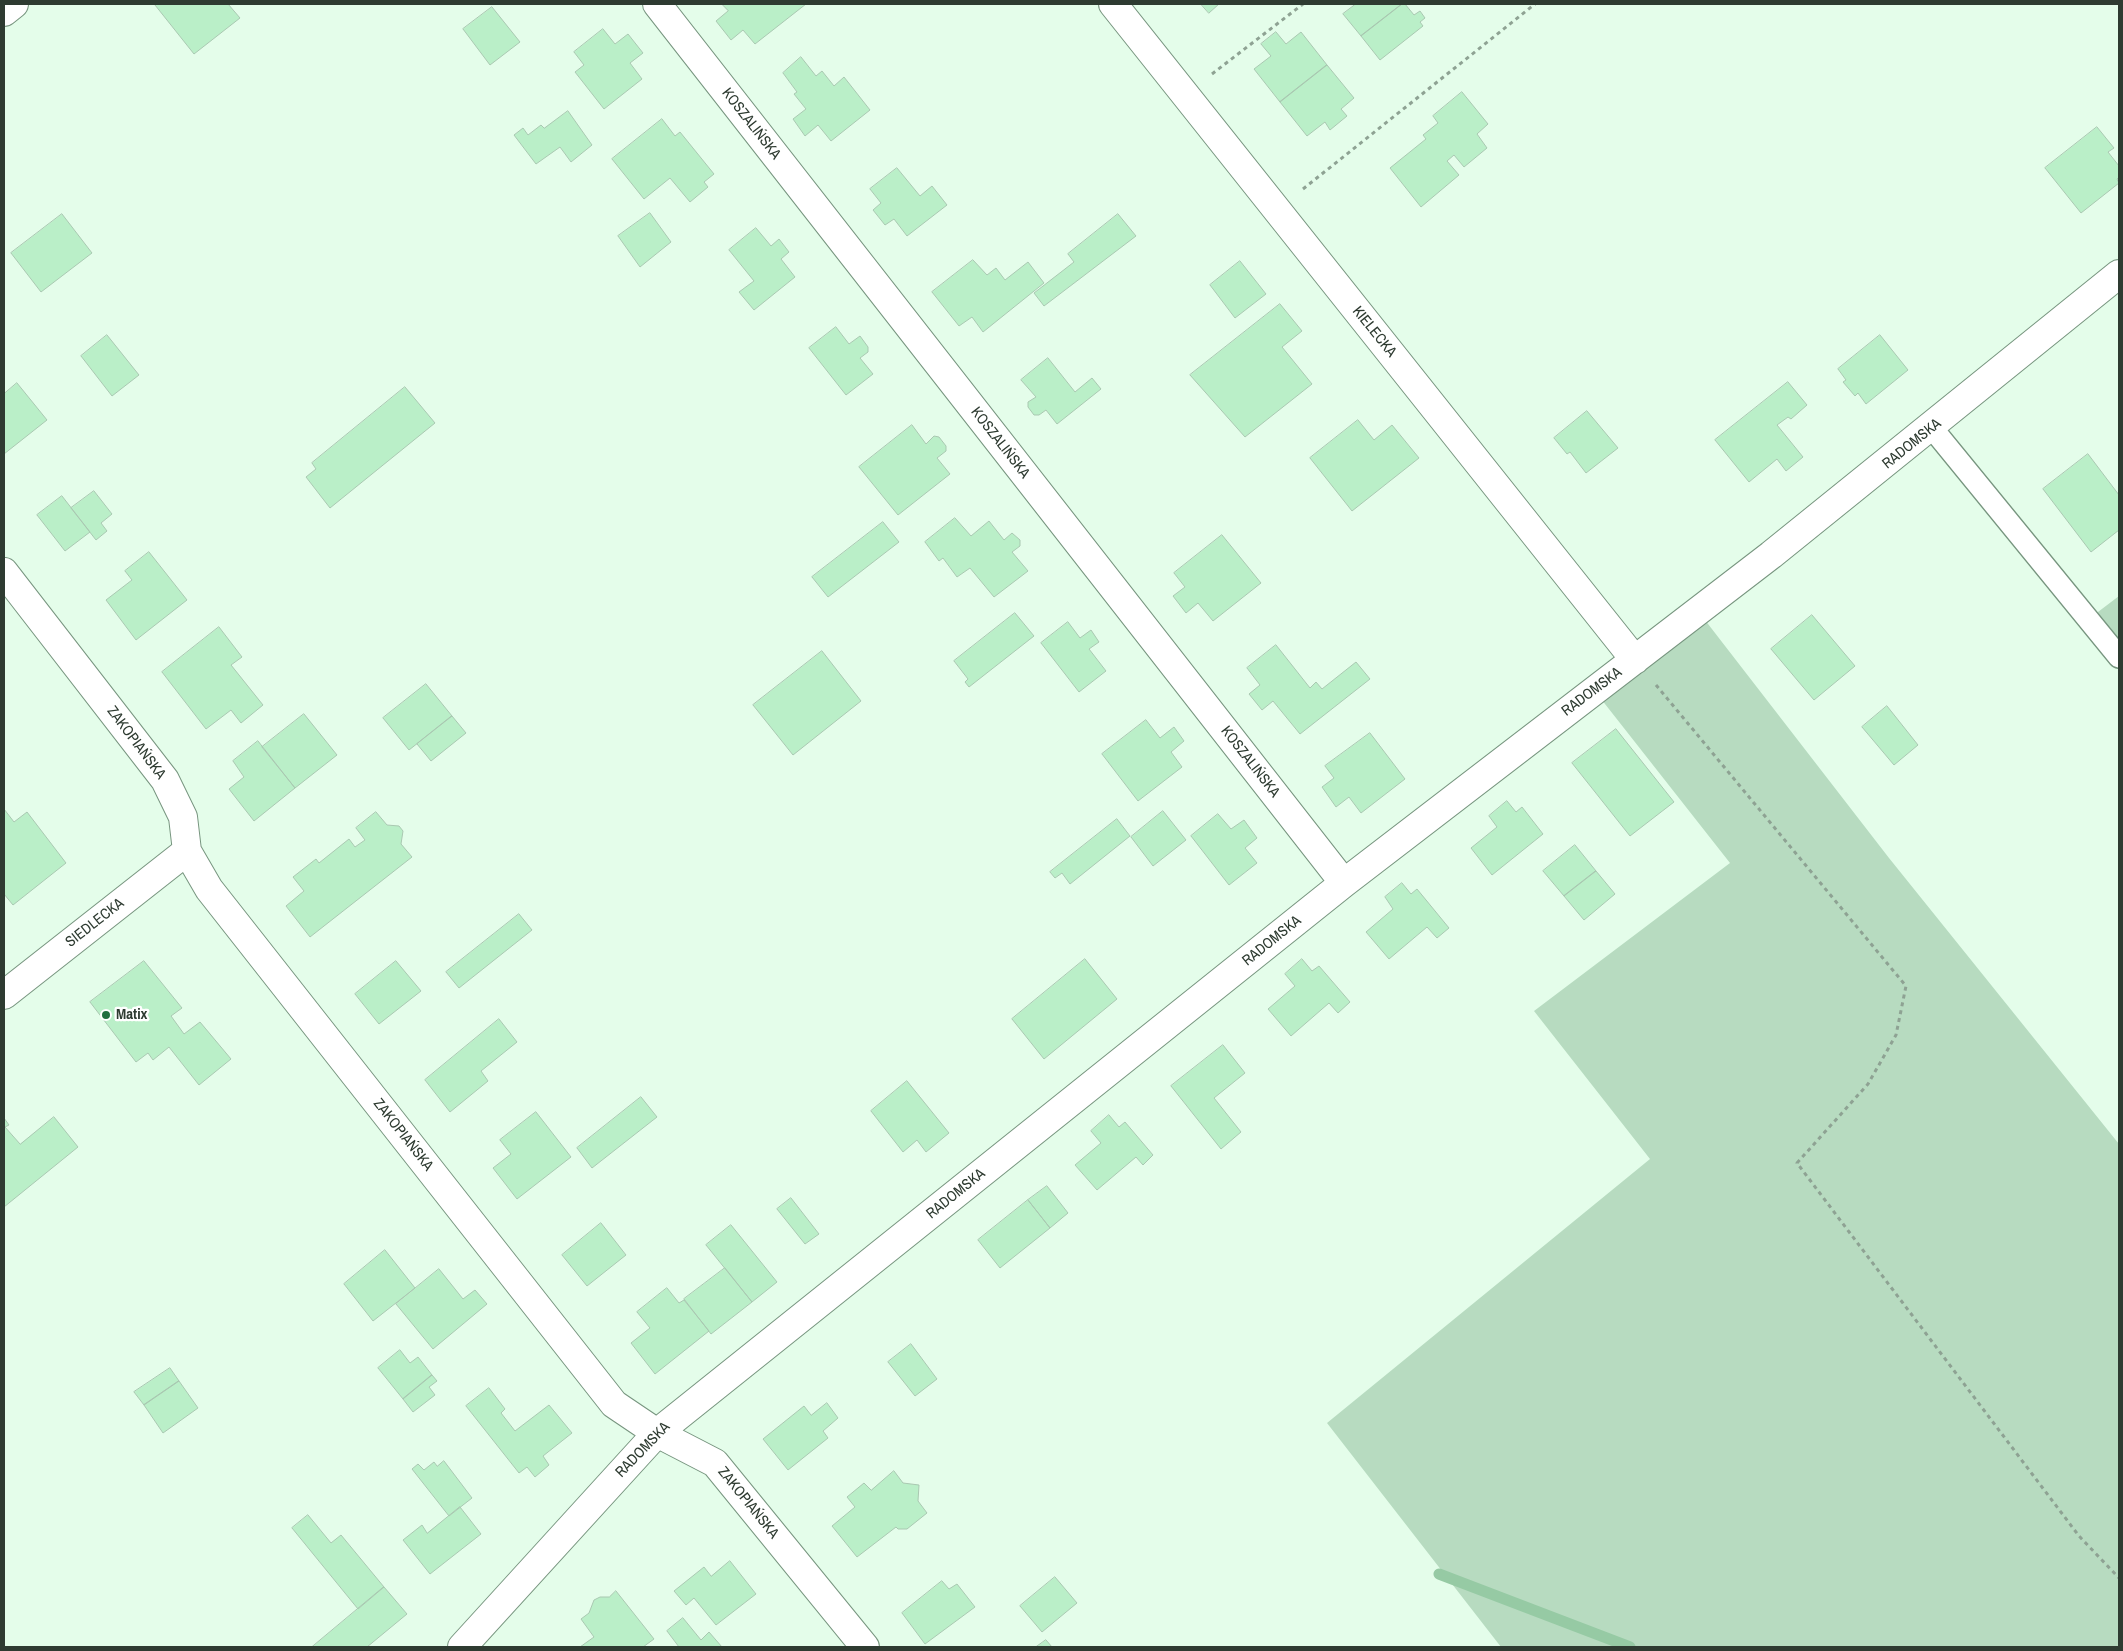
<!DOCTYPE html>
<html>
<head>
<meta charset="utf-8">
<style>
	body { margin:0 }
	#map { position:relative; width:2123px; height:1651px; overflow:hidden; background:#e4fdea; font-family:"Archivo Narrow",sans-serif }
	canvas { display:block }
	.frame { position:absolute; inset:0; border:5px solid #2e3b31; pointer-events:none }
</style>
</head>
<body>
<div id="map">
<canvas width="2123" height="1651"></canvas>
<div class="frame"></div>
</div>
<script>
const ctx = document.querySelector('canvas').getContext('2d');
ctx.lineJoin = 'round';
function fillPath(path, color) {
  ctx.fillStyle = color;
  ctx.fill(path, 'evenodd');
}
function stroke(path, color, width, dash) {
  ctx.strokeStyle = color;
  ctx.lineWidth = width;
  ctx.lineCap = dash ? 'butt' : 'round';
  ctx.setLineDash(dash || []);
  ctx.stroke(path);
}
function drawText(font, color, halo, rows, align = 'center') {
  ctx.font = font + ' "Archivo Narrow",sans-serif';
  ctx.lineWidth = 4.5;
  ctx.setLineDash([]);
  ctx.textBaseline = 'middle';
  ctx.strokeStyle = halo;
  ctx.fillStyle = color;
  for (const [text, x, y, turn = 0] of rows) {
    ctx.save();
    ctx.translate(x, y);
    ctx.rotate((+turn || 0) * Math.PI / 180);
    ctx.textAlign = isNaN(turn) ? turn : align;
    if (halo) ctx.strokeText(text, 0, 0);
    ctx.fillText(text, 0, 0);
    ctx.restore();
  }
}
fillPath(new Path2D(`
	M2119 596V646L2094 615Z
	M1698 611 1889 858 2119 1144V1647H1501L1327 1423 1650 1159 1534 1011 1730 863 1594 690Z`), '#b7dbc0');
stroke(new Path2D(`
	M1439 1574 1630 1647`), '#96caa4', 11);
const building = new Path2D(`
	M157 4H228L240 18 194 54 155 5Z
	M722 4H806L755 44 743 30 731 40 716 21 728 11Z
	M1201 4H1219L1209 13Z
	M1356 4H1402L1361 36 1343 14Z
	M1402 4H1405L1414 15 1420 11 1425 18 1420 22 1423 26 1380 60 1361 36Z
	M492 7 520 42 490 65 463 29Z
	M603 29 615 44 628 34 643 53 630 63 642 79 604 109 575 72 584 65 574 52Z
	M1276 32 1286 44 1301 32 1327 65 1280 102 1254 69 1271 56 1261 44Z
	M801 57 816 76 822 71 834 86 844 77 870 110 831 141 818 125 805 136 793 119 806 109 794 94 797 92 783 73Z
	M1327 65 1354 98 1341 109 1347 116 1330 130 1325 122 1307 136 1280 102Z
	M1462 92 1488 124 1477 134 1487 148 1464 167 1454 155 1447 161 1459 175 1421 207 1390 168 1426 139 1423 135 1438 123 1433 116Z
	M568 111 592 145 571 162 560 147 536 164 514 135 523 128 528 135 541 125 544 128Z
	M662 119 675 136 680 132 714 174 704 182 708 187 690 202 670 178 644 199 612 159Z
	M2097 127 2114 148 2108 152 2119 166V177L2117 179 2119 183 2081 213 2045 168Z
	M897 168 920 196 932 186 947 205 907 236 894 219 885 225 873 210 881 203 870 189Z
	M650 213 671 242 640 267 618 236Z
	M62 214 92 253 41 292 11 253Z
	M1118 214 1136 236 1044 306 1034 293 1074 262 1068 254Z
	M756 228 771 246 779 239 789 252 781 259 795 277 754 310 739 292 754 281 729 250Z
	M973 260 987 275 996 268 1005 280 1028 262 1044 283 983 332 972 317 959 326 932 292Z
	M1240 261 1266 294 1235 318 1210 285Z
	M1280 304 1302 331 1282 347 1312 384 1245 437 1190 375Z
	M836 327 849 344 860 336 868 347V352L860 358 873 374 846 395 809 348Z
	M107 335 139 375 112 396 81 356Z
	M1880 335 1908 370 1866 404 1858 393 1855 396 1843 382 1846 380 1838 369Z
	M1048 358 1075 392 1092 378 1101 389 1057 424 1046 410 1039 415H1034L1028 407V402L1036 397 1021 380Z
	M1788 382 1807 405 1791 419 1788 417 1777 425 1803 457 1786 471 1777 459 1749 482 1715 440Z
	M17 383 47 420 4 454V394Z
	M405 387 435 423 330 508 306 477 316 469 312 463Z
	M1587 411 1618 448 1586 473 1570 452 1567 454 1554 438Z
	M1358 420 1374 440 1392 425 1419 458 1352 511 1310 458Z
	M912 425 926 444 934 436 939 437 946 446V451L937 458 950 474 898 515 859 467Z
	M2088 454 2119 495V530L2091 552 2043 489Z
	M94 491 112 514 101 523 107 531 96 540 71 508Z
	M62 496 90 532 65 551 37 515Z
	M955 518 971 536 989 521 1004 540 1012 533 1020 540V546L1012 552 1028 571 994 597 970 568 957 577 943 558 939 561 925 542Z
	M883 522 899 542 828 597 812 577Z
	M1222 535 1261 583 1213 621 1198 603 1186 613 1173 596 1185 587 1174 573Z
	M149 552 187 600 136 640 106 600 132 580 125 571Z
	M1015 613 1034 636 969 687 965 682 968 679 954 661Z
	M1812 615 1855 666 1814 700 1771 649Z
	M1068 622 1080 638 1091 630 1099 642 1089 649 1106 671 1079 692 1041 643Z
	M219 627 242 657 231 665 263 705 241 723 231 710 206 729 162 672Z
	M1276 645 1310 688 1316 682 1322 689 1356 662 1370 679 1300 734 1273 701 1262 710 1249 694 1260 685 1247 668Z
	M822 651 861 701 793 755 753 705Z
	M426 684 452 716 409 750 383 718Z
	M1887 706 1918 745 1894 765 1862 727Z
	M304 714 337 755 295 788 262 747Z
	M452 716 466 733 431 761 417 744Z
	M1146 720 1160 738 1174 727 1184 741 1171 752 1182 767 1138 801 1102 754Z
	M1616 729 1674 802 1630 836 1572 763Z
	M1370 733 1405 779 1361 813 1349 797 1336 807 1322 787 1334 778 1325 766Z
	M258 741 295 788 254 821 229 789 244 777 233 761Z
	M1507 801 1516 812 1522 807 1543 834 1492 875 1471 848 1497 827 1489 816Z
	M4 809 14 822 27 812 66 863 13 905 4 894Z
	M1163 811 1186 840 1153 866 1131 837Z
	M376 812 387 825 399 826 403 831 401 844 412 857 310 937 286 906 304 891 293 877 316 859 319 863 349 839 355 847 365 840 356 828Z
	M1218 814 1231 829 1244 820 1257 838 1245 848 1257 863 1229 885 1191 836Z
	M1117 819 1130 836 1070 884 1062 873 1055 878 1050 872Z
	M1575 845 1596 871 1564 896 1543 871Z
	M1596 871 1615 894 1584 920 1564 896Z
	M1402 883 1411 894 1417 889 1449 928 1437 938 1427 927 1389 959 1366 932 1393 909 1385 897Z
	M519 914 532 930 459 988 446 972Z
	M1085 959 1117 999 1044 1059 1012 1019Z
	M1302 959 1312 971 1319 966 1350 1002 1338 1013 1329 1003 1291 1036 1268 1009 1295 986 1285 974Z
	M144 961 182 1008 171 1016 184 1034 200 1022 231 1059 199 1085 169 1047 153 1060 148 1053 136 1062 90 1002Z
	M396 961 421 991 379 1024 355 994Z
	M499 1019 517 1042 481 1071 488 1081 450 1112 425 1080Z
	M1223 1045 1245 1073 1214 1098 1241 1132 1221 1149 1171 1086Z
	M907 1081 949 1133 926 1152 917 1140 903 1152 871 1111Z
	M641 1097 657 1117 592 1168 577 1148Z
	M536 1112 571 1157 517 1199 493 1168 511 1154 500 1140Z
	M1109 1115 1119 1127 1125 1122 1153 1155 1143 1165 1136 1157 1097 1190 1075 1165 1101 1143 1091 1131Z
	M54 1117 78 1147 4 1207V1118L9 1125 5 1127 20 1144Z
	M1047 1186 1068 1213 1050 1228 1028 1200Z
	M791 1198 819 1234 805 1244 777 1209Z
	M1028 1200 1050 1228 1000 1268 978 1240Z
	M601 1223 626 1255 587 1286 562 1255Z
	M731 1225 777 1282 752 1302 706 1245Z
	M385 1250 415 1288 373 1321 344 1284Z
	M725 1268 752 1302 711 1334 684 1299Z
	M439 1269 463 1299 475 1290 487 1304 433 1349 396 1304Z
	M667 1288 679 1303 684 1300 709 1331 655 1374 631 1343 650 1328 637 1312Z
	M911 1344 937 1379 915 1396 888 1362Z
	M400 1350 410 1363 418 1357 432 1375 403 1399 378 1368Z
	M170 1368 179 1381 144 1405 134 1392Z
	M432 1375 437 1381 429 1387 435 1395 413 1412 403 1399Z
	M179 1381 198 1408 163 1433 144 1405Z
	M489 1388 505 1409 501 1413 515 1431 549 1405 572 1433 543 1456 549 1465 535 1477 527 1467 519 1473 466 1406Z
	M827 1403 838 1418 823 1431 828 1438 788 1470 763 1439 804 1406 811 1415Z
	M444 1461 472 1498 449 1516 412 1469 418 1464 424 1470 434 1462 437 1466Z
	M894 1471 903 1483 919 1485 918 1501 927 1513 907 1529H898L896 1527 857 1557 832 1526 855 1507 847 1497 864 1483 871 1490Z
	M460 1507 481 1534 430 1574 403 1540 422 1525 427 1533Z
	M308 1515 331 1543 341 1535 384 1587 358 1609 292 1528Z
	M730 1561 756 1594 716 1625 694 1598 686 1605 674 1591 704 1567 711 1576Z
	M1055 1577 1077 1603 1042 1632 1020 1606Z
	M942 1581 949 1589 957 1584 975 1607 925 1644 902 1613Z
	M384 1587 407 1614 367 1647H312Z
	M616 1591 654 1639 643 1647H580L594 1637 581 1619 589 1613 594 1600 600 1597H609Z
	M683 1618 701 1640 709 1632 722 1647H679L667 1631Z
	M1046 1640 1052 1647H1036Z`);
fillPath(building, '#baefc8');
stroke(building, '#a9c8b1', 1);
const lane = new Path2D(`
	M1932 428 2119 657`);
const street = new Path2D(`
	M657 4 1344 883
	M1113 4 1635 660
	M4 12 14 4
	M4 572 165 780 183 817 187 851 209 889 614 1404 657 1433 715 1463 865 1647
	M4 995 187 851
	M462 1647 657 1433 1344 883 1771 555 2119 274`);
stroke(lane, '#77957f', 24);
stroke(street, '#77957f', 30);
stroke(new Path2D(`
	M1212 74 1303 4
	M1303 189 1535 4
	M1656 685 1906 986 1896 1035 1868 1084 1797 1163 2079 1536 2119 1578`), '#8ea293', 3, [4, 4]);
stroke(lane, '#fff', 21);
stroke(street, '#fff', 28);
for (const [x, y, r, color] of [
	[106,1015,5,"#206f3f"]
]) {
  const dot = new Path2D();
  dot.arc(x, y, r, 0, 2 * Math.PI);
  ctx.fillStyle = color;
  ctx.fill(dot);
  stroke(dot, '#fff', 2);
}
drawText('15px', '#2e3b31', '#fff', [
	["KOSZALIŃSKA",751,124,52],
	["KIELECKA",1374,332,51],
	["KOSZALIŃSKA",1000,443,52],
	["RADOMSKA",1912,444,-39],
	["RADOMSKA",1592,692,-37],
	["ZAKOPIAŃSKA",136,743,53],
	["KOSZALIŃSKA",1250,762,52],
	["SIEDLECKA",95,923,-38],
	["RADOMSKA",1272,941,-39],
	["ZAKOPIAŃSKA",403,1135,52],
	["RADOMSKA",956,1194,-39],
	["RADOMSKA",643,1450,-46],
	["ZAKOPIAŃSKA",748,1503,51]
]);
drawText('bold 15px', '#2e3b31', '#fff', [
	["Matix",116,1015]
], 'left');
</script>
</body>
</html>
